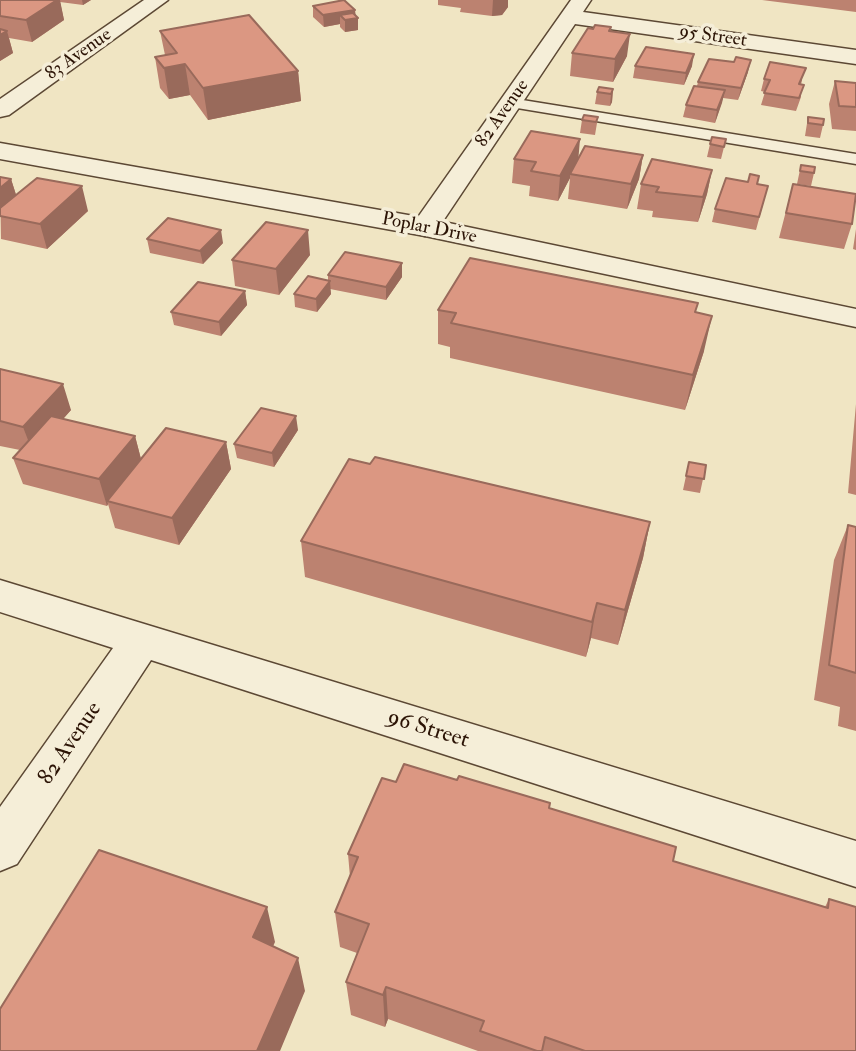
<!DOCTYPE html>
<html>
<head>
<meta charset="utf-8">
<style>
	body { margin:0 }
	canvas { display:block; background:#f0e5c3 }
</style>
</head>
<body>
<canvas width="856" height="1051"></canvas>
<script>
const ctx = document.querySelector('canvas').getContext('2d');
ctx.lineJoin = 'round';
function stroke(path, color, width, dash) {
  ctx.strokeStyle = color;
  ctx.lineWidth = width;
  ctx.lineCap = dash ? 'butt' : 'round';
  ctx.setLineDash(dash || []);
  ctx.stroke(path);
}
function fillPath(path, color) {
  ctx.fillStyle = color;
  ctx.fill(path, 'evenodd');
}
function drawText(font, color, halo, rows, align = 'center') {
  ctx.font = font + ' "IM FELL Double Pica",serif';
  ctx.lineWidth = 7;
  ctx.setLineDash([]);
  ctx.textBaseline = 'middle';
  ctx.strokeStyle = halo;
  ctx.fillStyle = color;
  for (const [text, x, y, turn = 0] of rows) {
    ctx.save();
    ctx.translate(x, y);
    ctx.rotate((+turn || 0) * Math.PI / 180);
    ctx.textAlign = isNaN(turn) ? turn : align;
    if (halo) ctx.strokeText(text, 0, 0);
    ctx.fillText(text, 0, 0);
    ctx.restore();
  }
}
const service = new Path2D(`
	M510 98 856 154V164L505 106 502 103Z`);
const minor = new Path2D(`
	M144 0H168L9 115 0 117V99Z
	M571 0H591L583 12 856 50V64L575 24 435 233 425 236 415 233 411 227Z
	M0 580 856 841V887L151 660 17 864 0 871V807L113 648 0 612Z`);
const tertiary = new Path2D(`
	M0 143 425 218 856 309V327L425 236 0 159Z`);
stroke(service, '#5c4834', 3);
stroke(minor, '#5c4834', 3);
stroke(tertiary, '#5c4834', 3);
fillPath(service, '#f5eed8');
fillPath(minor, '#f5eed8');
fillPath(tertiary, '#f5eed8');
fillPath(new Path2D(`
	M0 0H91L83 5 60 2 64 20 32 42 9 38 13 53 0 61Z
	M438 0H508V7L502 15 492 16 460 12 461 8 438 5Z
	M762 0H856V12Z
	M313 6 355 16 358 30 345 32 340 27V24L324 27 313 17Z
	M611 27V31L627 56 613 82 570 76 572 53Z
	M160 31 298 71 301 101 208 120 190 95 169 99 160 88 155 57 165 55Z
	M635 66H692L684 85 633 78Z
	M748 72 738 100 723 98 715 123 683 117 686 105 697 86 698 82Z
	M764 79 802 80 801 85V97L796 111 761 105 765 92 761 91Z
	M835 81 856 83V131L832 129 829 104Z
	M613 89 612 102 610 106 595 104 597 92Z
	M598 117 595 135 580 133 582 120Z
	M808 117 823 125 820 138 805 136Z
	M726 139 721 159 707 157 710 144Z
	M643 155 639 179 627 209 568 199 570 178 558 201 529 196 530 186 512 183 514 159Z
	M801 165 814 173 811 186 797 184Z
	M712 170 707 194 698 222 652 217 653 211 637 209 641 184Z
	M0 177 11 179 16 195 88 211 47 249 1 239Z
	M757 184 768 186 756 230 712 222 715 209Z
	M793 184 852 224 844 249 779 238Z
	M856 229V250L853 249Z
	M147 239 223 243 203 264 150 253Z
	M310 255 279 295 235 286 232 260Z
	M328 275 402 277 386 300 330 289 331 294 317 312 295 307 294 294 328 280Z
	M245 291 247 305 221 336 174 325 171 312Z
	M438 310 696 313 704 351 685 410 450 358V347L438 344Z
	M0 369 71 410 63 419 135 436 141 459 226 442 231 469 179 545 115 528 108 504 107 506 23 484 13 458 20 450 0 446Z
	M856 404V495L848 493Z
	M298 430 274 467 237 458 234 444Z
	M689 462 706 465 700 493 683 490Z
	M650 522 643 558 618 645 591 638 586 657 305 577 301 541Z
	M848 525 856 527V731L838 726 840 707 814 700 834 560Z
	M396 782 550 808 673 861 825 907 829 899 856 1051H478L388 1019 385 1027 351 1015 346 982 357 953 340 947 335 912 350 877 348 854Z`), '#bc8270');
fillPath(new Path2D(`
	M57 0H60L64 20 32 42 26 20Z
	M82 0H91L83 5Z
	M493 0H508V7L502 15 492 16Z
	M355 10 356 18H358V30L345 32V20L340 15V24L324 27 323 15Z
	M7 31 13 53 0 61V35Z
	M630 34 627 56 613 82 615 59Z
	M694 54 692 66 684 85 686 73Z
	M751 60 748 72 738 100 741 88Z
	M185 64 190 95 169 99 164 68Z
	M298 71 301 101 208 120 203 88Z
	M613 89 612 102 610 106 611 94Z
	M725 90 722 103 715 123 717 110Z
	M580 139 578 163 570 174V178L558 201 560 176Z
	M643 155 639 179 627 209 631 184Z
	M712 170 707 194 698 222 703 197Z
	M11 179 19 204 0 216V188Z
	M82 186 88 211 47 249 40 224Z
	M221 230 223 243 203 264 200 251Z
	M308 230 310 255 279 295 276 269Z
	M402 263V277L386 300V287Z
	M330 281 331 294 317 312 316 299Z
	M245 291 247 305 221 336 219 322Z
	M712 316 704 351 685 410 693 375Z
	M63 384 71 410 33 453 23 427Z
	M296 416 298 430 274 467 272 453Z
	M135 436 142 463 107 501 108 504 107 506 99 479Z
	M226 442 231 469 179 545 172 518Z
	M650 522 643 558 618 645 625 610Z
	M597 603 591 638 586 657 592 622Z
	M267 907 275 942 262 971 253 937Z
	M298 958 305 991 280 1051H257Z
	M386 987 388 1019 385 1027 383 995Z`), '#996a5b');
const building = new Path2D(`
	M0 0H57L26 20 0 16Z
	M344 0 355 10 323 15 313 6Z
	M353 13 358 18 345 20 340 15Z
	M249 15 298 71 203 88 185 64 164 68 155 57 177 53 160 31Z
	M595 25 611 27 609 31 630 34 615 59 572 53 588 28 593 29Z
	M0 29 7 31 0 35Z
	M646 47 694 54 686 73 635 66Z
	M736 57 751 60 741 88 698 82 709 59 734 62Z
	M770 62 806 68 799 84 804 85 799 98 764 93 770 80 764 79Z
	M835 81 856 83V107L839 106Z
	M694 86 725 90 717 110 686 105Z
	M599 87 613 89 611 94 597 92Z
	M584 115 598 117 596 122 582 120Z
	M808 117 824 119 823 125 808 123Z
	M531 131 580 139 560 176 531 171 536 162 514 159Z
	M712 137 726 139 724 147 710 144Z
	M585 146 643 155 631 184 570 174Z
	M652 159 712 170 703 197 656 192 659 187 641 184Z
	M801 165 815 167 814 173 800 171Z
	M750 174 759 176 757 184 768 186 759 217 715 209 726 178 748 182Z
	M0 177 11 179 0 188Z
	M37 178 82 186 40 224 0 216V208Z
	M793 184 856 194 852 224 786 213Z
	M168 218 221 230 200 251 147 239Z
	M266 222 308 230 276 269 232 260Z
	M345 252 402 263 386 287 328 275Z
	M470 258 698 303 695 312 712 316 693 375 451 323 456 313 438 310Z
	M308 276 330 281 316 299 294 294Z
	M198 282 245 291 219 322 171 312Z
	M0 369 63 384 23 427 0 421Z
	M261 408 296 416 272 453 234 444Z
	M51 416 135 436 99 479 13 458Z
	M166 428 226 442 172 518 107 501Z
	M375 457 650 522 625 610 597 603 592 622 301 541 349 459 370 464Z
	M689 462 706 465 704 479 686 476Z
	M848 525 856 527V673L829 665Z
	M404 764 457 780 459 776 550 803 549 808 676 847 673 861 828 908 829 899 856 907V1051H585L545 1037 542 1051H537L480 1031 484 1021 386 987 383 995 346 982 369 924 335 912 358 857 348 854 382 778 396 782Z
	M99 850 267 907 253 937 298 958 257 1051H0V1009Z`);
fillPath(building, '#db9782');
stroke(building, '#996a5b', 2);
drawText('19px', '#2b1305', '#f5eed8', [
	["95 Street",713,37,8],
	["83 Avenue",79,55,-35],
	["82 Avenue",503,114,-55],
	["Poplar Drive",429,229,11]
]);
drawText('23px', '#2b1305', '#f5eed8', [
	["96 Street",428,730,17],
	["82 Avenue",71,744,-56]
]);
</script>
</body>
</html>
